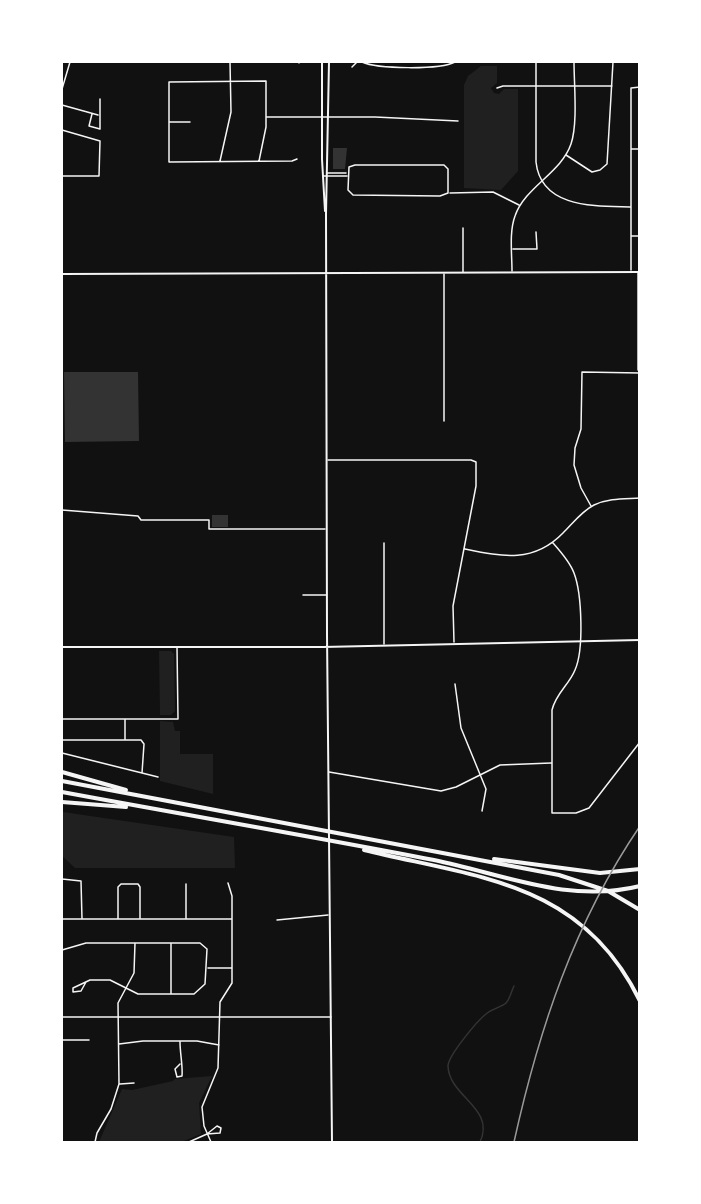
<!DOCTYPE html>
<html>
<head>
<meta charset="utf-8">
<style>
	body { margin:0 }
	#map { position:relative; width:701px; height:1204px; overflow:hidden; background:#111; font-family:Manrope,sans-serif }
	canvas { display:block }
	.frame { position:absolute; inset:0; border:63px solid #fff; pointer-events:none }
</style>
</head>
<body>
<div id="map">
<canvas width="701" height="1204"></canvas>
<div class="frame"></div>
</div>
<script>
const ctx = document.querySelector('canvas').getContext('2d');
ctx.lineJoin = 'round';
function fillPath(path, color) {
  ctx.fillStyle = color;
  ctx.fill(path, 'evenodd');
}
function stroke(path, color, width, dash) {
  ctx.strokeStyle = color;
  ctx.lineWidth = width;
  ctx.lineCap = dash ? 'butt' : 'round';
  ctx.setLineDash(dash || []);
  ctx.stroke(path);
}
fillPath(new Path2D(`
	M481 66H497V83L491 88 494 93 499 94 504 89H518V171L501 190 464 188V85L468 76Z
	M159 651H171L174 654 175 711 171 715H160Z
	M160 721 173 722 175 731H180V754H213V794L160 781Z
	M63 812 234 837 235 868H75L62 856Z
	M212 1076 199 1103 201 1134 181 1142H99L122 1089 132 1090 173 1081 175 1079Z`), '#202020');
fillPath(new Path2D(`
	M333 148H347L345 169H333Z
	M138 372 139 441 65 442 64 372Z
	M212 515H228V527H212Z`), '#333');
stroke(new Path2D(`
	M480 1142C496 1108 449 1097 448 1066 448 1056 477 1021 486 1014 491 1009 502 1007 506 1003 510 999 511 992 514 986`), '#333', 1.5);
stroke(new Path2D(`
	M299 62V63
	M362 62C377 69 440 70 455 62
	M536 62V162C541 209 597 206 630 207
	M614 62H639
	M352 67 357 62
	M497 88 503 86H612
	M62 89 70 62
	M62 105 98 115
	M92 114 89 126 100 129V99
	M267 117H375L458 121
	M170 122H190
	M62 130 100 141 99 176H62
	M631 149H640
	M566 155 592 172 600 170 607 164 613 62
	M220 161 231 112 230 62
	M259 161 266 127V81L169 82V162L292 161 297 159
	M355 165H444L448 169V193L440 196 353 195 348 190 349 167Z
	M327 173H346
	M323 176H347
	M450 193 493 192 519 205
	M463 228V272
	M631 236H640
	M513 249H537L536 232
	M631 270V88L640 87
	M512 271C512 254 509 232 515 216 525 187 561 173 571 144 578 123 574 85 574 62
	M638 273V370
	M444 274V421
	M328 460H471L476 462V486L453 606 454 642
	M591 506 581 488 574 465 575 448 581 429 582 372 640 373
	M62 510 138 516 141 520H209V529H325
	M553 543C561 552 570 562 574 573 582 594 584 650 575 670 569 685 556 693 552 710V813H576L589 808 640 742
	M465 549C503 557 534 563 563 533 573 523 582 511 594 505 609 498 624 499 640 498
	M303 595H326
	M384 644V543
	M455 684 461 728 486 789 482 811
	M62 719H178L177 647
	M125 720V739
	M62 740H141L144 744 142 773
	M62 753 158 777
	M329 772 441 791 456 787 500 765 551 763
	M62 879 81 881 82 919
	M186 918V884
	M62 919H232
	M118 919V887L121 884H138L140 887V918
	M277 920 328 915
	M171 944V994
	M62 950 86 943H200L207 949 205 984 194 994H138L110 980H90L73 988V992L81 991 86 982
	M208 968H231
	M62 1017H331
	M62 1040H89
	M119 1044 143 1041H197L219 1045
	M180 1064 175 1069 177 1077 182 1076C183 1067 180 1053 180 1042
	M120 1084 134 1083
	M95 1142 97 1133 111 1109 119 1084 118 1003 134 973 135 943
	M189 1142 207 1134 220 1133 221 1128 217 1126 207 1134
	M211 1142 204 1126 202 1107 218 1068 220 1002 232 983V896L228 883`), '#f5f5f5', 1.5);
stroke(new Path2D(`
	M322 62V159L325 211
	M329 62 326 214 327 635 332 1142
	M62 274 640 272
	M62 647H323L640 640`), '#f5f5f5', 2);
stroke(new Path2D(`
	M62 772 126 790
	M62 781 559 875 608 891 640 910
	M62 792C186 815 310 836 434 860 503 874 568 904 640 886
	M62 802 126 807
	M364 850C479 878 581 881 640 1001
	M494 859 600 873 640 869`), '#f5f5f5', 4);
stroke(new Path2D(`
	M514 1142C539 1029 574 923 640 826`), '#9a9a9a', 1.5);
</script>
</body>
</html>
